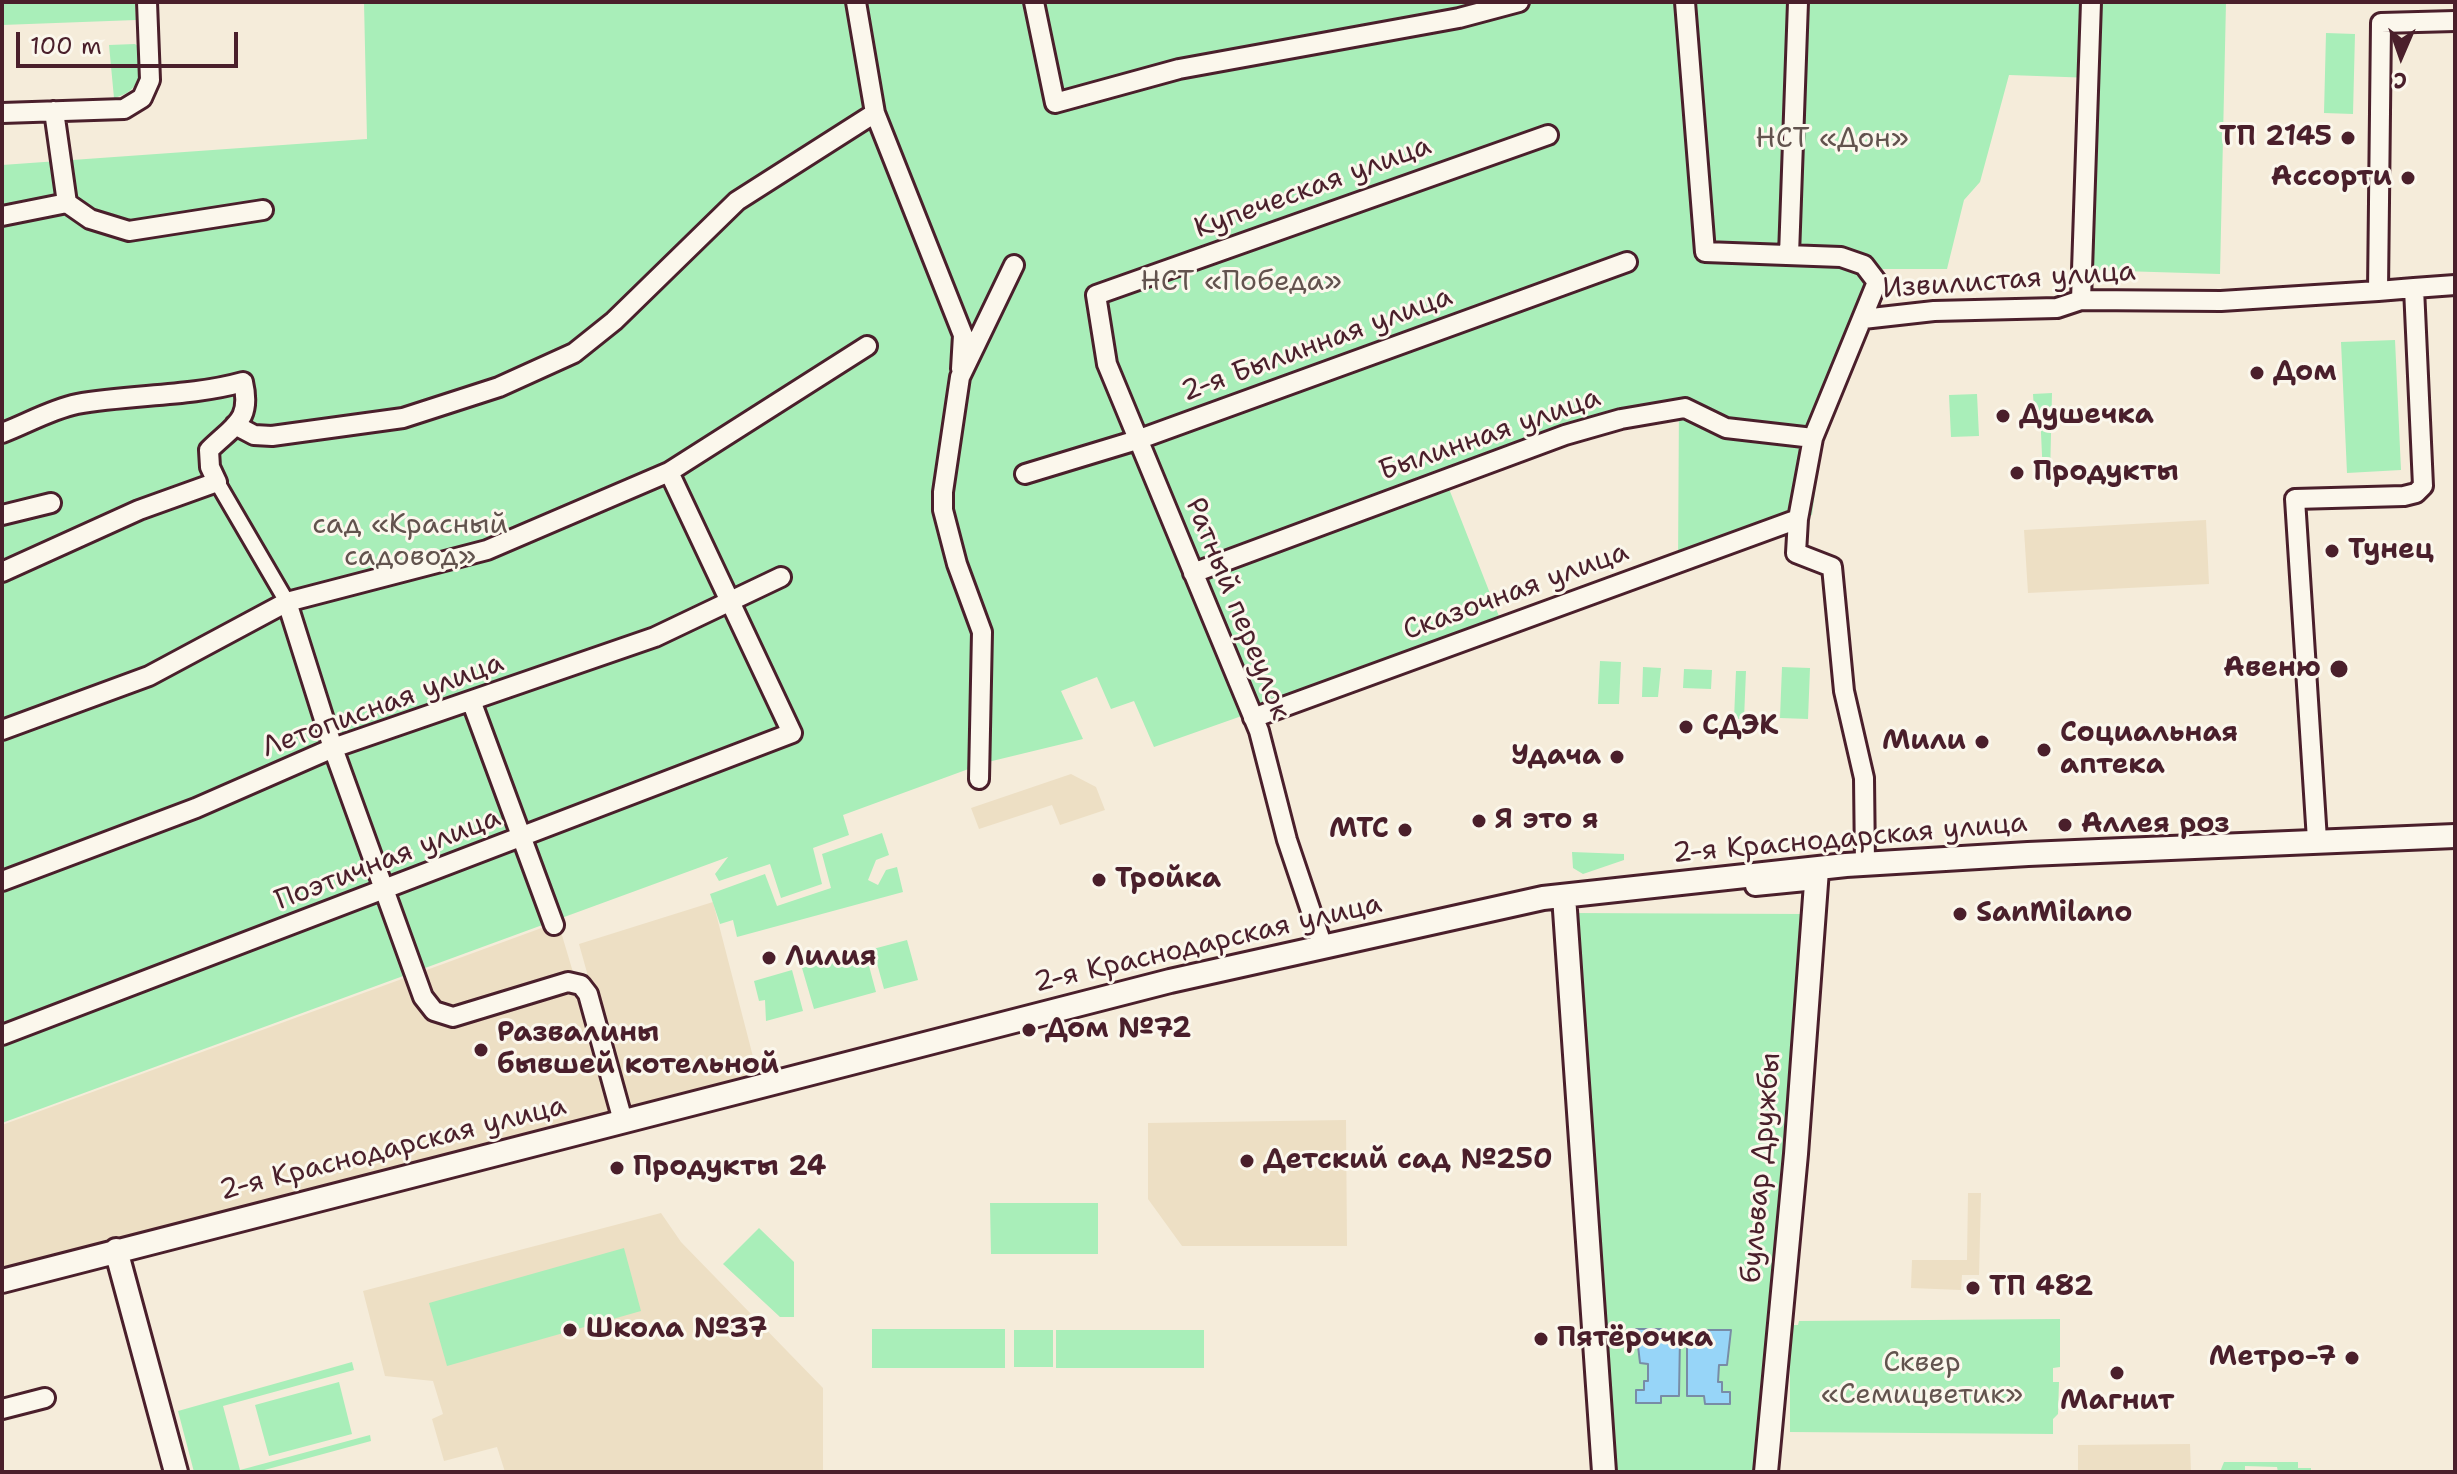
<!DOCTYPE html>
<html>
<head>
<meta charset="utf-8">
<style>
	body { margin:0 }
	#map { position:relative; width:2457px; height:1474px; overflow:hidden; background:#f5ecda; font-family:"Shantell Sans",sans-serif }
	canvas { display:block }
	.frame { position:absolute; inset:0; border:4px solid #4a1f2b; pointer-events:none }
	.north { position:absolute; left:2361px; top:16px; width:80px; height:80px; -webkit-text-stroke:6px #fbf7ec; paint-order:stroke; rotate:182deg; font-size:22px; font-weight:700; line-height:32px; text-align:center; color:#4a1f2b }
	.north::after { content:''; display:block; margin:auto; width:28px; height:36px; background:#4a1f2b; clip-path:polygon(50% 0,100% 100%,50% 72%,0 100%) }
	.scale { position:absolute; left:16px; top:32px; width:222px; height:36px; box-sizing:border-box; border:4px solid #4a1f2b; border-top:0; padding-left:10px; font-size:24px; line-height:28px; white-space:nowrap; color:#4a1f2b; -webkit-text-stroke:6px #fbf7ec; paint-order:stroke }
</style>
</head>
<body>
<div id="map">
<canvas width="2457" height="1474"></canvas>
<div class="frame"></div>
<div class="north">С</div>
<div class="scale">100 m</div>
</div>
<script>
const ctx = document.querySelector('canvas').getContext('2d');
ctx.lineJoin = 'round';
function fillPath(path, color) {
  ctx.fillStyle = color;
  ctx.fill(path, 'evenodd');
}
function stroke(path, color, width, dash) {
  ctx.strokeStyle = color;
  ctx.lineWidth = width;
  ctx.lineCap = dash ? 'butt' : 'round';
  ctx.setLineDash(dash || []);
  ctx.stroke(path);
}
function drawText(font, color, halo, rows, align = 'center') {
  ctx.font = font + ' "Shantell Sans",sans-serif';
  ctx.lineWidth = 6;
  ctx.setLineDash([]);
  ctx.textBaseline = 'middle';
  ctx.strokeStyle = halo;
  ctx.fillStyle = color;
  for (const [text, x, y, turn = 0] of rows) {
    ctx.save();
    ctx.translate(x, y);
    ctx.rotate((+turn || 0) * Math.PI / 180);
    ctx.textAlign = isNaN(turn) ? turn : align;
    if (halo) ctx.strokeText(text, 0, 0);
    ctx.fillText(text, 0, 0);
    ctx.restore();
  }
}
fillPath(new Path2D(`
	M2206 520 2209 584 2028 593 2024 530Z
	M1071 774 1096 787 1105 810 1060 825 1052 805 979 829 971 808Z
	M713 902 758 1076 626 1112 579 944Z
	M558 922 616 1116 2 1272V1125Z
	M1346 1120 1347 1246H1182L1148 1199V1123Z
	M1968 1193H1981L1979 1275H1962L1961 1290 1911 1288 1912 1260H1967Z
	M661 1213 681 1242 823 1388V1472H505L497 1447 444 1461 432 1419 443 1414 433 1381 385 1376 363 1291Z
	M2190 1444 2191 1472H2078V1445Z`), '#eddfc4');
fillPath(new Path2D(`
	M2 2H135L136 20 2 25Z
	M364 2H854L872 112 957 332 954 392 937 504 978 634 974 767 843 815 849 835 813 848 822 884 781 898 770 864 719 881 715 874 728 857 2 1123V165L367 139Z
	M859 2H2226L2220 274 2088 270 2093 78 2009 75 1980 182 1964 200 1947 269H1880L1822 440 1812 515 1678 567 1679 403 1444 476 1502 624 1154 747 1134 701 1111 709 1097 677 1061 691 1083 739 988 762 986 631 946 510 966 336 878 113Z
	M2326 33 2355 34 2353 114 2324 113Z
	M135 44 140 48C141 73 142 91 114 98L109 45Z
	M2395 340 2401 470 2347 473 2341 342Z
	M2052 393 2050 476 2043 477 2040 411 2034 410 2033 394Z
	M1977 394 1979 436 1951 437 1949 395Z
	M1600 661 1621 662 1619 704H1598Z
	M1643 667 1661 668 1658 697H1642Z
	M1782 667 1810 668 1808 719 1780 718Z
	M1684 669 1712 670 1711 689 1683 688Z
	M1736 671H1746L1744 719H1734Z
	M882 833 889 855 876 860 868 880 878 885 886 870 897 867 903 892 737 937 733 920 720 924 710 894 765 874 777 906 831 888 822 854Z
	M1572 852 1624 854V860L1583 874 1573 868Z
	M1571 913 1804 914 1756 1472H1610Z
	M907 940 918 980 884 989 873 949Z
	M865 951 876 992 814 1009 802 968Z
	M792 970 803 1011 766 1021 765 1000 759 1001 754 981Z
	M990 1203H1098V1254H991Z
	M759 1228 794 1262V1317H780L723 1264Z
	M624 1248 641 1311 447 1366 429 1303Z
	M2060 1319V1367L2053 1368V1382H2059L2058 1414 2053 1419V1434L1790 1432V1325H1798L1799 1321Z
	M872 1329H1005V1368H872Z
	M1014 1330H1053V1367H1014Z
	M1056 1330H1204V1368H1056Z
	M352 1362 354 1370 223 1406 240 1470 370 1435 371 1441 257 1472H194L178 1411Z
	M339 1382 352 1434 269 1456 255 1405Z
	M2224 1462H2298V1468H2311V1472H2278L2277 1467 2245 1466V1472H2220Z`), '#a9eeb9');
const water = new Path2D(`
	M1636 1329H1665V1336L1680 1337 1679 1396H1661V1403H1636V1390H1644V1381H1648V1364L1640 1363Z
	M1702 1330H1731L1727 1365H1719L1718 1382H1722V1392H1730V1404H1705L1704 1396H1687V1337H1702Z`);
fillPath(water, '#97d5f8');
stroke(water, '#788ca6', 2);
const pedestrian = new Path2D(`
	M217 482 287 602`);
const minor = new Path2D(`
	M856 2 875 113 963 335 961 369
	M1034 2 1055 103 1179 69 1459 18 1519 2
	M1685 2 1705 252 1841 257 1864 265 1877 282 1813 438 1798 519 1796 553 1832 567 1844 691 1864 778 1865 864
	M54 111 67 203
	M2 113 124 109 142 98 150 80 147 2
	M2 216 67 203 90 219 129 231 263 210
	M1789 255 1798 2
	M2414 288 2455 285
	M2081 300 2091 2
	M1863 319 1934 311 2057 308 2081 300 2221 301 2378 291
	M235 425 254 435 272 436 403 418 499 387 574 353 614 321 737 201 875 113
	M2 433C26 424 52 409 77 404 132 394 189 397 243 382 252 421 234 425 209 450L210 467 217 482 139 510 2 572
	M1025 474 1137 440 1627 262
	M2 515 51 503
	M1193 573 1565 435 1621 419 1685 408 1726 428 1813 438
	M287 602 333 748 423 997 434 1011 453 1017 568 982 581 985 588 994 623 1121
	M472 703 554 925
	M1253 718 1798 519
	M2 730 149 676 287 602 487 550 669 472 867 346
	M979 779 982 632 957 564 943 510V492L960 377 1014 265
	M2317 840 2295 499 2404 496 2416 493 2423 486 2414 288 2378 291 2381 23 2455 21
	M2 881 196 808 333 748 655 637 781 577
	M1755 886 1816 880
	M1323 947 1287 840 1259 731 1107 364 1096 295 1548 135
	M2 1035 792 733 669 472
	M2 1409 45 1398`);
const tertiary = new Path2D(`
	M1564 896 1604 1472
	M116 1250 176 1472
	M2 1281 1170 981 1543 898 1846 865 2028 854 2455 836
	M1766 1472 1796 1154 1817 870`);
stroke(pedestrian, '#4a1f2b', 20);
stroke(minor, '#4a1f2b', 24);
stroke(tertiary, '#4a1f2b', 28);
stroke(pedestrian, '#fbf7ec', 14);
stroke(minor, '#fbf7ec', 18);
stroke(tertiary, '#fbf7ec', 22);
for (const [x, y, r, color] of [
	[2348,138,8,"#4a1f2b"],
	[2408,178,8,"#4a1f2b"],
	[2257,373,8,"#4a1f2b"],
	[2003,416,8,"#4a1f2b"],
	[2017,473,8,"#4a1f2b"],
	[2332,551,8,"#4a1f2b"],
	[2339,669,10,"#4a1f2b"],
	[1686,727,8,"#4a1f2b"],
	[1982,742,8,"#4a1f2b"],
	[2044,750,8,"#4a1f2b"],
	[1617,757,8,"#4a1f2b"],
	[1479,821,8,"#4a1f2b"],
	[2065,825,8,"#4a1f2b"],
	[1405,830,8,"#4a1f2b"],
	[1099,880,8,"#4a1f2b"],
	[1960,914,8,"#4a1f2b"],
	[769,958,8,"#4a1f2b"],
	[1029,1030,8,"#4a1f2b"],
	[481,1050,8,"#4a1f2b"],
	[1247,1161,8,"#4a1f2b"],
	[617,1168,8,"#4a1f2b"],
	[1973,1288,8,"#4a1f2b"],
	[570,1330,8,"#4a1f2b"],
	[1541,1339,8,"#4a1f2b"],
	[2352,1358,8,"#4a1f2b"],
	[2117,1373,8,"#4a1f2b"]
]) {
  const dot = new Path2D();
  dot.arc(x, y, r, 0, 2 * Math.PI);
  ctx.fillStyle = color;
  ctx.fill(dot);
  stroke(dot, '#fbf7ec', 3);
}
drawText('bold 28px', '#4a1f2b', '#fbf7ec', [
	["ТП 2145",2332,138,"right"],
	["Ассорти",2392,178,"right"],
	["Дом",2273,373],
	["Душечка",2019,416],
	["Продукты",2033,473],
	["Тунец",2348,551],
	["Авеню",2321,669,"right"],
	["СДЭК",1702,727],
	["Социальная",2060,734],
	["аптека",2060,766],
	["Мили",1966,742,"right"],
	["Удача",1601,757,"right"],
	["Я это я",1495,821],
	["Аллея роз",2081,825],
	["МТС",1389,830,"right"],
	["Тройка",1115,880],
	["SanMilano",1976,914],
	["Лилия",785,958],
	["Дом №72",1045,1030],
	["Развалины",497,1034],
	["бывшей котельной",497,1066],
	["Детский сад №250",1263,1161],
	["Продукты 24",633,1168],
	["ТП 482",1989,1288],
	["Школа №37",586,1330],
	["Пятёрочка",1557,1339],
	["Метро-7",2336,1358,"right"],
	["Магнит",2117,1402,"center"]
], 'left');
drawText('28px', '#62534e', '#fbf7ec', [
	["НСТ «Дон»",1832,140],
	["НСТ «Победа»",1241,283],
	["сад «Красный",410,526],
	["садовод»",410,558],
	["Сквер",1922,1364],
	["«Семицветик»",1922,1396]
]);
drawText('28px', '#4a1f2b', '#fbf7ec', [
	["Купеческая улица",1313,188,-20],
	["Извилистая улица",2009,281,-4],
	["2-я Былинная улица",1317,345,-20],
	["Былинная улица",1490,435,-19],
	["Сказочная улица",1516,592,-20],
	["Ратный переулок",1237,609,68],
	["Летописная улица",383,706,-20],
	["2-я Краснодарская улица",1850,839,-5],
	["Поэтичная улица",388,860,-21],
	["2-я Краснодарская улица",1208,944,-13],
	["2-я Краснодарская улица",393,1149,-14],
	["бульвар Дружбы",1762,1168,-85]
]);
</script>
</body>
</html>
